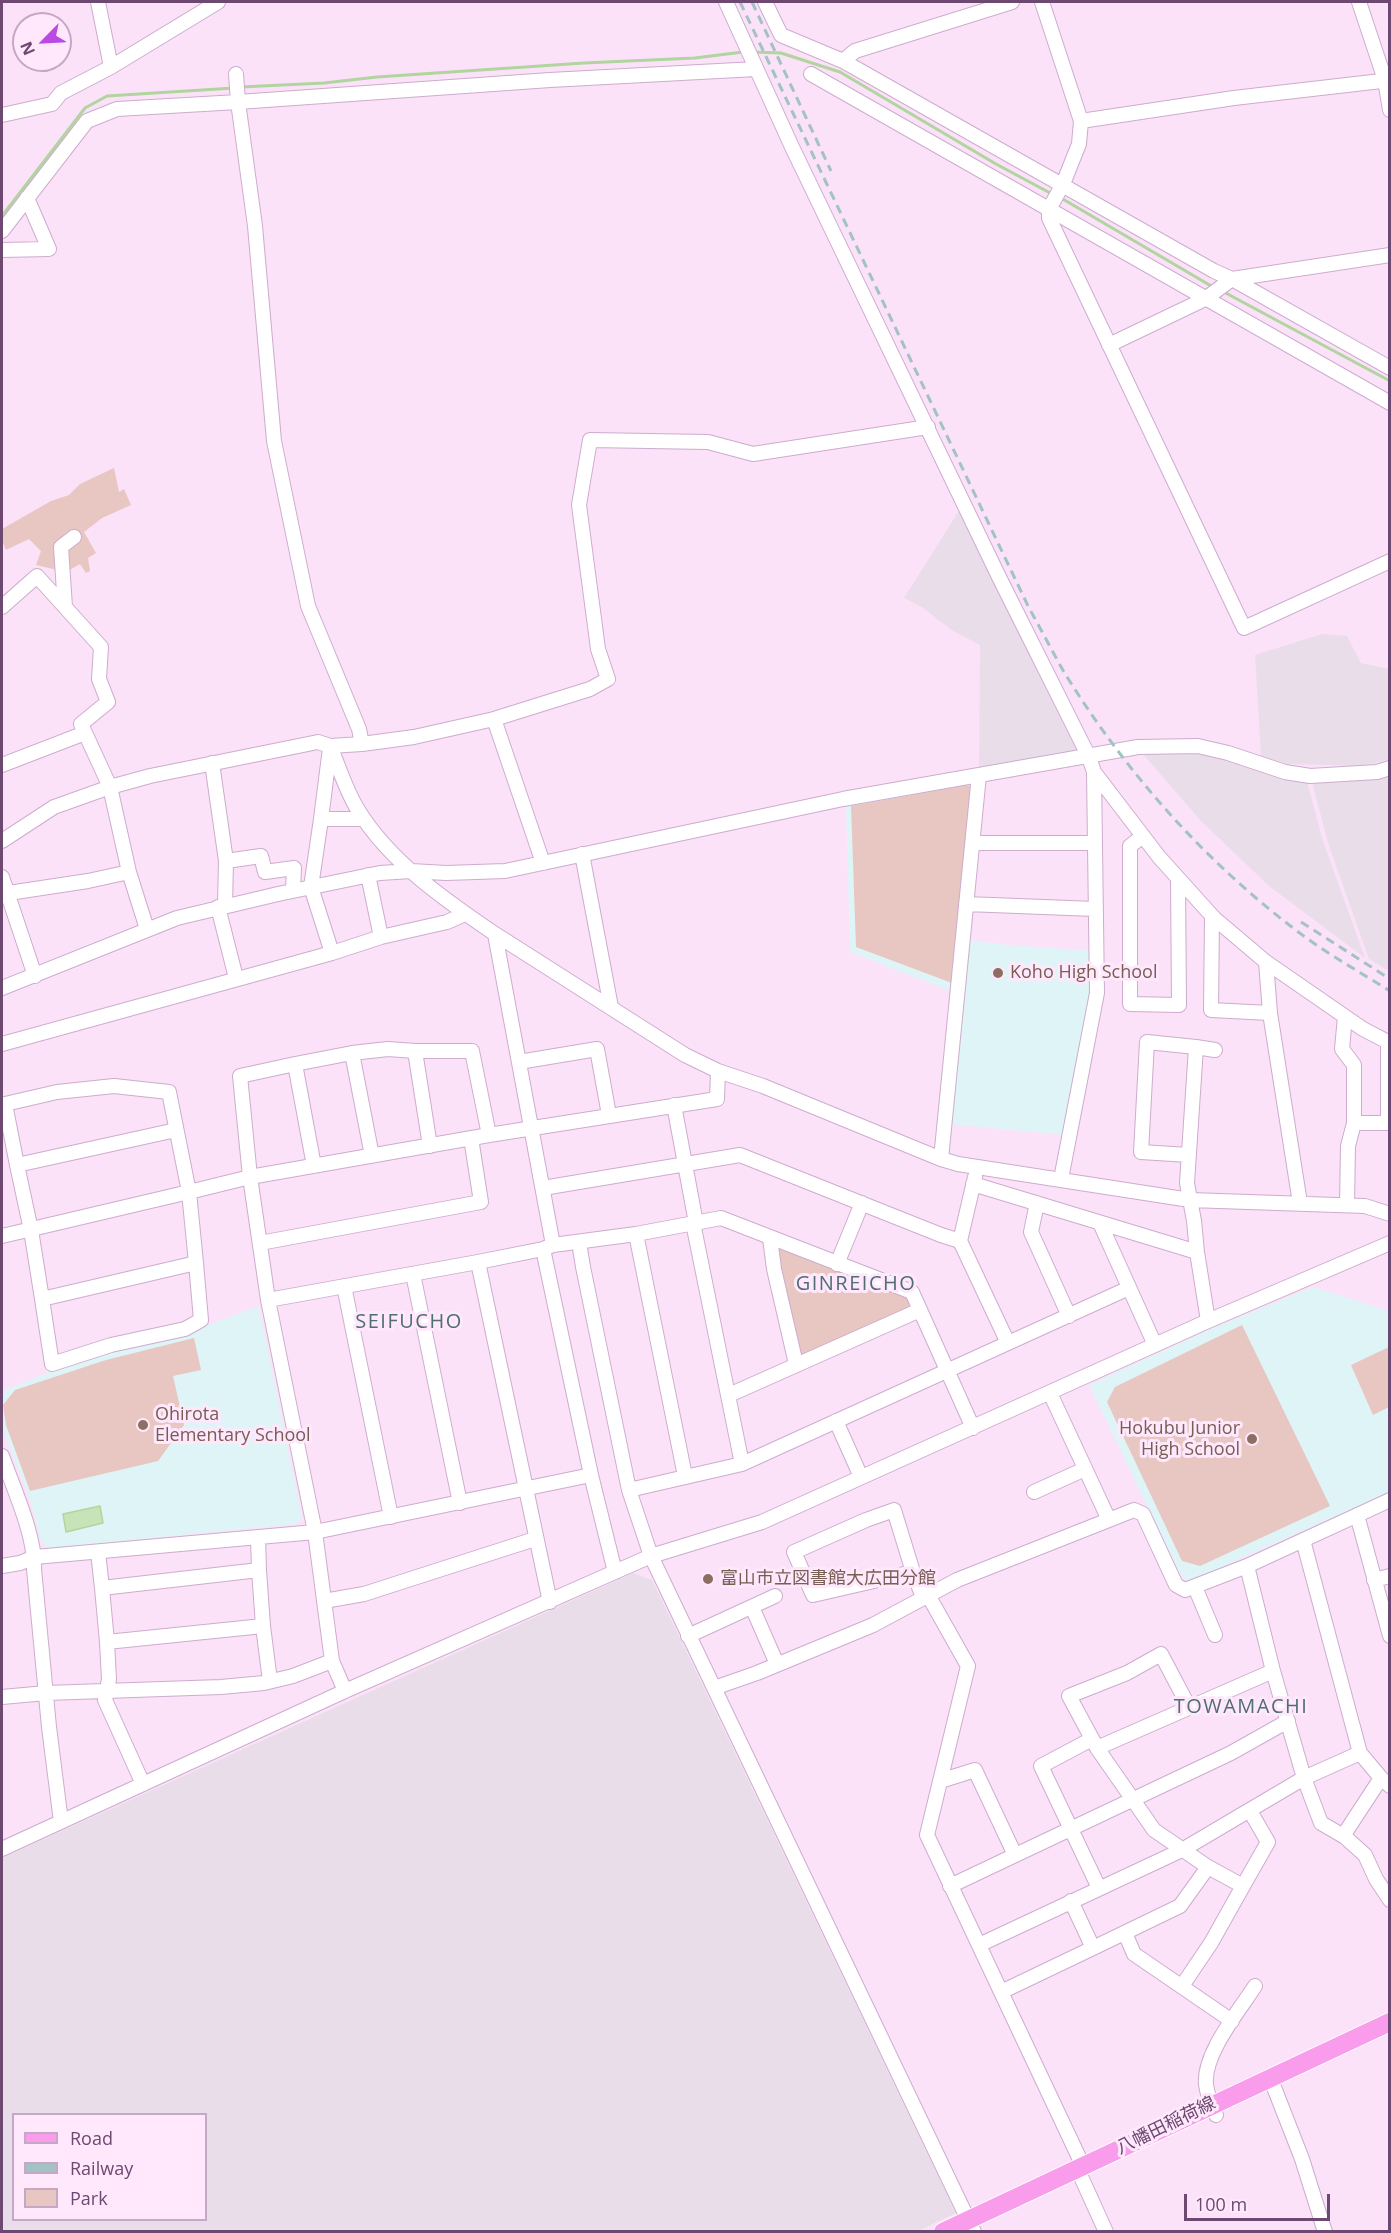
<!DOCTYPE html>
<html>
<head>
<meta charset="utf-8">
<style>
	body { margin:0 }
	#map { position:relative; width:1391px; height:2233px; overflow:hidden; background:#fbe2f8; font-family:"Open Sans",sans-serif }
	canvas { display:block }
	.frame { position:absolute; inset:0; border:3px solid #6d4972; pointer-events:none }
	.legend { position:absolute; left:12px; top:2113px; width:195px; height:108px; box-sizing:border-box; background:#ffe8fc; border:2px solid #c5a8c5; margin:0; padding:8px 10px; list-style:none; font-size:18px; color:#6d4972 }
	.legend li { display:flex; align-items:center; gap:12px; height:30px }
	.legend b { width:30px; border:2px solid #c5a8c5 }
	.north { position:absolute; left:12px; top:12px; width:60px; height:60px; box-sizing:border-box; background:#ffe8fc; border:2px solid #c5a8c5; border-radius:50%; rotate:246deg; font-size:16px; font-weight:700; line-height:24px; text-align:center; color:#6d4972 }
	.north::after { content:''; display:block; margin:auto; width:21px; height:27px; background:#bb4ae2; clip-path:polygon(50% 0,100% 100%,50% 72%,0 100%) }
	.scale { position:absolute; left:1184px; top:2194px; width:146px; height:27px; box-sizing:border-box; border:3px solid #6d4972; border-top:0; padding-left:8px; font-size:18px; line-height:21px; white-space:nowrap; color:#6d4972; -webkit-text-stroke:4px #ffe8fc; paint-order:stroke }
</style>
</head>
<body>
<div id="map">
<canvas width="1391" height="2233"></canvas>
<div class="frame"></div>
<ul class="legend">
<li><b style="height:8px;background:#f89ceb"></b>Road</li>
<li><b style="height:8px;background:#a2c2c4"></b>Railway</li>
<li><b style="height:16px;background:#e8c6c1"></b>Park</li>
</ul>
<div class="north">N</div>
<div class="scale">100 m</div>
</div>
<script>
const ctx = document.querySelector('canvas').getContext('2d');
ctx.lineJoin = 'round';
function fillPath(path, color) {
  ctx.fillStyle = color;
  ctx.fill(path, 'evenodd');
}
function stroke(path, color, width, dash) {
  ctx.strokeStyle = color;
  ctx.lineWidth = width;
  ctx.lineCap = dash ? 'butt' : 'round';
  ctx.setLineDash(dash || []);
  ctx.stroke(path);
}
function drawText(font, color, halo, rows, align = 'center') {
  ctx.font = font + ' "Open Sans","Noto Sans JP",sans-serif';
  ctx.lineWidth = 6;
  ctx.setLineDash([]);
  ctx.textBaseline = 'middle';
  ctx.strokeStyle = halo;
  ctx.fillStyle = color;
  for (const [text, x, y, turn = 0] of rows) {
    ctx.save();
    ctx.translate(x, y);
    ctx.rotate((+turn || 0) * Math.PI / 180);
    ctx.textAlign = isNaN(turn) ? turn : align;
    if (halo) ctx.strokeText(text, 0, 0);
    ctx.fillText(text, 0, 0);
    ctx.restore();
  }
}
fillPath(new Path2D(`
	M962 506 1080 744 1078 754 979 769 980 645 953 631 923 608 904 598Z
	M1322 634 1347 636 1361 663 1389 669V759L1365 766 1288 764 1261 757 1255 655Z
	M1194 750 1307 781 1322 838 1365 958 1269 886 1201 821 1142 753Z
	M1389 775V971L1369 959 1328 843 1312 782Z
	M633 1573 652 1580 956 2213 916 2232 2 2231V1858ZM206 2114V2220H14V2114Z`), '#eaddea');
fillPath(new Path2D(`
	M974 782 959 939 1009 945 1094 951 1091 1003 1065 1135 948 1124 958 994 850 952 846 805Z
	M1313 1287 1389 1311V1492L1195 1579 1187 1580 1180 1574 1089 1385 1213 1328Z
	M259 1306 302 1518 297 1524 48 1548 41 1541 30 1500 3 1430 2 1391 77 1361 208 1325Z`), '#dff4f7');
fillPath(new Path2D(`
	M114 468 119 492 124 489 131 505 102 518 84 532 96 553 88 558 90 571 86 573 80 564 66 572 36 565 41 551 29 539 6 550 2 540V529L51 501 69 495 80 484Z
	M967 785 972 787 952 983 856 947 851 806Z
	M781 1248 910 1298 908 1312 798 1360 775 1253Z
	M1242 1325 1330 1506 1200 1566 1182 1561 1107 1402 1115 1387Z
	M194 1338 201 1370 173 1376 184 1425 158 1461 30 1491 6 1425 3 1405 15 1390 106 1360Z
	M1389 1347V1407L1373 1415 1351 1365Z`), '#e8c6c1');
const water = new Path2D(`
	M100 1506 103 1523 66 1532 63 1514Z`);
fillPath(water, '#c6e4b7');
stroke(water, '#b0d59e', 1.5);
stroke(new Path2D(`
	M752 52 781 53 840 72 996 164 1052 194
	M241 87 324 83 377 77 584 63 695 58 743 52
	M1061 198 1213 287
	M2 216 85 108 107 96 234 88
	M1222 291 1390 381`), '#b0d59e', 3);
const minor = new Path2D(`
	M98 2 111 67 218 2
	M726 2 792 147 999 577 1089 757 1094 772 1097 993 1061 1179
	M765 2 781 35 843 61 855 51 1012 2
	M1042 2 1081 121 1079 144 1063 184 1049 209V218L1244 628 1390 561
	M1359 2 1385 80 1390 110
	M843 61 1214 271 1232 279 1390 368
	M236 74 238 102 550 80 756 69
	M811 74 1390 403
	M2 115 52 104 61 93 111 67
	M1081 121 1234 98 1390 80
	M2 231 87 121 117 109 238 102 255 226 274 441 308 606 359 729 362 744 330 746 318 742 150 776 110 787 54 807 2 841
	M2 250 49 249 27 198
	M1109 345 1205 299 1232 279 1390 255
	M2 607 37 576 101 647 99 679 108 702 81 724 110 787 129 872
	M65 607 61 547 74 537
	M494 719 590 689 608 679 598 649 579 505 590 440 708 442 753 454 928 427
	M362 744 414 737 494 719 543 863
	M330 746C339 767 346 791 358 810 390 862 445 900 495 934L685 1055 718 1071 763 1086 941 1159 958 1164 1190 1200 1365 1206 1390 1214
	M212 763 226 861
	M2 765 85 733
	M1094 772 1159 857 1214 918 1266 962 1363 1029 1390 1043
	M321 819 330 748
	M1143 836 1130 846V1004L1179 1005 1178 878
	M973 843H1093
	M582 854 611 1007
	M368 875 381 937
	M2 877 35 976
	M2 894 88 881 129 872 147 929
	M966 904 1095 909
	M225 905 226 861 261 856 265 872 294 868 293 890
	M218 907 236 978
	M1212 916 1211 1010 1270 1013
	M495 934 553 1245
	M332 953 311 887 321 819H364
	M1266 962 1270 1013 1300 1203
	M2 988 177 918 278 894 380 873 411 871 446 873 505 871 843 799 1138 747 1198 746 1228 753 1285 772 1310 776 1377 772 1390 768
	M1345 1017 1342 1049 1354 1065V1123L1348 1146 1347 1205
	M2 1044 332 953 381 937 447 922 465 914
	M1196 1047 1215 1050
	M415 1051H472L489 1135
	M352 1053 388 1049 415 1051 430 1146
	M519 1062 597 1049 609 1115
	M295 1064 352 1053 372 1156
	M674 1105 696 1223
	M1354 1123H1388V1043
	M176 1130 17 1165 5 1104 57 1092 114 1086 169 1092 189 1192 250 1177 240 1076 295 1064 314 1166
	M1189 1155 1141 1152 1147 1042 1196 1047 1187 1183 1194 1221 1197 1252 1208 1321
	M941 1159 979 775
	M17 1165 31 1230 42 1299 196 1263 201 1320 185 1329 111 1345 52 1364 42 1299
	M975 1177 960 1241 1008 1343
	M973 1184 1197 1252
	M543 1188 740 1155 941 1235 960 1241
	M1037 1203 1031 1232 1069 1316
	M693 1223 742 1464
	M1100 1223 1155 1345
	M636 1234 685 1476
	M2 1236 189 1192 196 1263
	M770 1238 774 1269 796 1364
	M579 1242 583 1267 629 1490 651 1556 974 2232
	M260 1243 481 1202 471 1138
	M543 1249 591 1475
	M478 1262 550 1602
	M837 1264 862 1203
	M413 1274 460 1503
	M344 1286 391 1517
	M268 1300 478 1262 543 1249 553 1245 636 1234 721 1218 912 1292 973 1428
	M1050 1393 1109 1520
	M729 1395 920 1310
	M836 1421 861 1477
	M2 1456C13 1487 36 1537 34 1569L49 1727 61 1822
	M629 1490 742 1464 1129 1288
	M1034 1492 1085 1469
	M894 1510 913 1572 813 1595 794 1552 866 1520Z
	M1357 1515 1390 1636
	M258 1537 259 1570
	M98 1552 102 1588
	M2 1566 20 1563 35 1557 315 1532 591 1475 615 1572
	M1247 1566 1273 1671 1304 1778 1321 1823 1345 1837 1365 1855 1376 1879 1390 1900
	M913 1572 921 1592 928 1595 968 1666 927 1835 1083 2166
	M1374 1580 1390 1576
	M1195 1587 1215 1635
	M324 1601 364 1594 535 1539
	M752 1607 777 1664
	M688 1636 775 1596
	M107 1642 102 1588 259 1570 263 1626
	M714 1688 757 1673 873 1625 957 1580 1134 1510 1143 1514 1176 1585 1185 1590 1247 1566 1390 1500
	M345 1691 332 1661 315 1532 268 1300 250 1177 489 1135 717 1099 718 1071
	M2 1697 46 1693 221 1687 264 1683 293 1676 332 1661
	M1092 1739 1041 1766 1099 1888
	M1097 1748 1273 1671
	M1360 1753 1381 1778
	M940 1781 975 1770 1015 1855
	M143 1784 105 1700 109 1679 107 1642 263 1626 270 1681
	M1343 1836 1381 1778 1390 1786
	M2 1849 345 1691 651 1556 762 1522 1208 1321 1390 1243
	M950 1886 1231 1753 1288 1721
	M1243 1886 1268 1842 1250 1811
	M1125 1933 1134 1954 1232 2021
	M979 1945 1182 1850 1304 1778 1360 1753 1303 1540
	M1093 1948 1180 1906 1208 1867 1154 1830 1097 1748 1069 1696 1127 1673 1161 1654 1189 1707
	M1182 1986 1211 1943 1243 1886 1208 1867
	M1001 1992 1093 1948 1071 1901
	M1270 2077 1302 2159 1325 2232
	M1216 2115C1212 2106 1207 2095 1206 2084 1203 2054 1239 2011 1255 1986
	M1082 2179 1106 2232`);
const major = new Path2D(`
	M943 2232 1390 2022`);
stroke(minor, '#cdacce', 16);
stroke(major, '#fff', 20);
stroke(minor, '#fff', 14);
stroke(major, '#f89ceb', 18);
stroke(new Path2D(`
	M740 2 1029 608C1041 629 1052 651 1064 672 1126 773 1206 863 1301 934 1329 955 1360 972 1390 991
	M752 2 831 171
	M1301 922 1390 979`), '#a2c2c4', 3, [9, 6]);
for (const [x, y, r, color] of [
	[998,973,6,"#8d6e63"],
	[143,1425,6,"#8d6e63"],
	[1252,1439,6,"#8d6e63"],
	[708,1579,6,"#8d6e63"]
]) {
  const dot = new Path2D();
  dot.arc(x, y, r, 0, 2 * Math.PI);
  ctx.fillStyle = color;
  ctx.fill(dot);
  stroke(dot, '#ffe8fc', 2);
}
drawText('18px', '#785e54', '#ffe8fc', [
	["Koho High School",1010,973],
	["Ohirota",155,1415],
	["Elementary School",155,1436],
	["Hokubu Junior",1240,1429,"right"],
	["High School",1240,1450,"right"],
	["富山市立図書館大広田分館",720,1579]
], 'left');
drawText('18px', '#6d4972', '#ffe8fc', [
	["八幡田稲荷線",1166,2126,-26]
]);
ctx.letterSpacing = '1.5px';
drawText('20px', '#506e74', '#ffe8fc', [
	["GINREICHO",856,1284],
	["SEIFUCHO",409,1322],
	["TOWAMACHI",1241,1707]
]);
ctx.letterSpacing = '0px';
</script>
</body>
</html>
